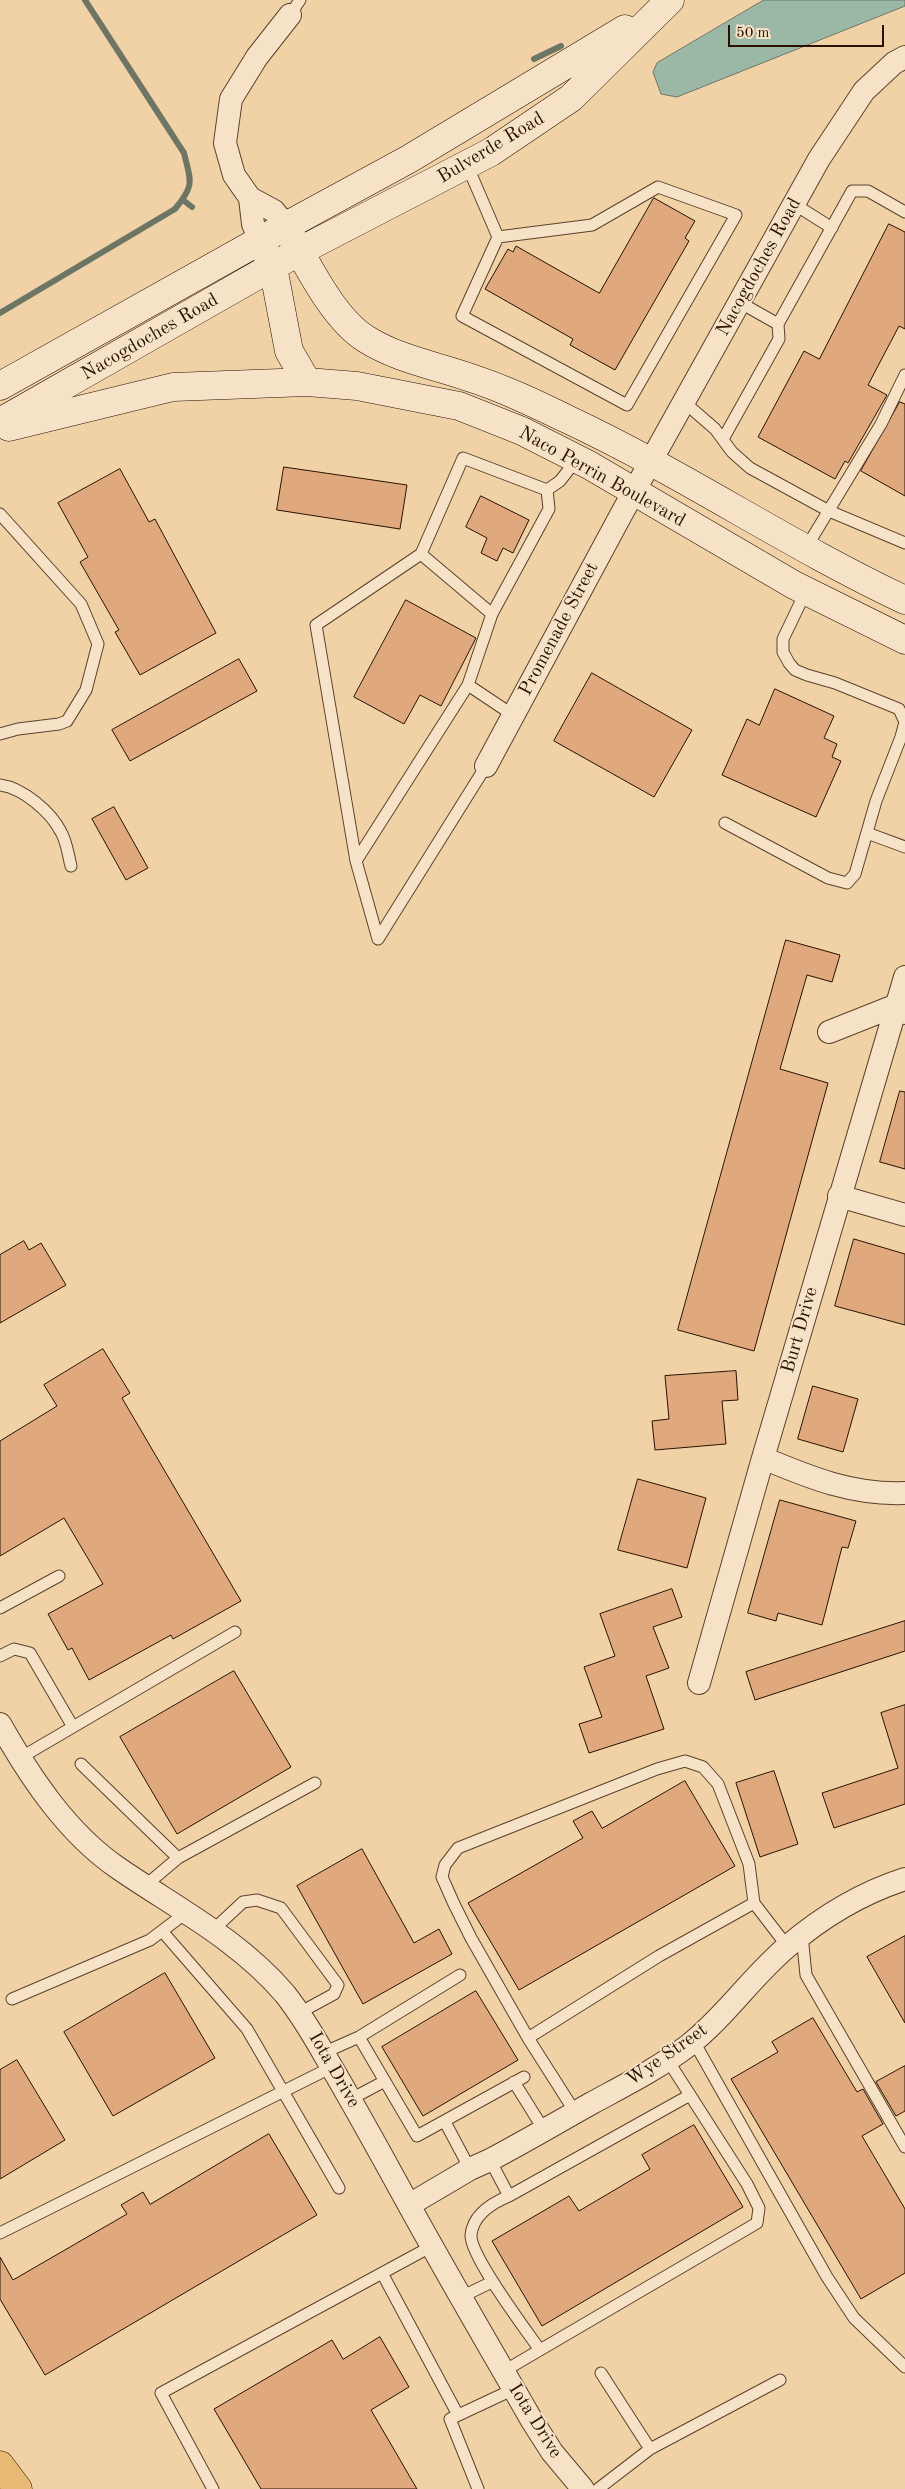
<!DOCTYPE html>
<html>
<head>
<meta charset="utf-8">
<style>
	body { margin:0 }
	#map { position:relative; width:905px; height:2489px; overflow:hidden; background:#f1d2a7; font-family:"Old Standard TT",serif }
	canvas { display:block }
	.scale { position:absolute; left:728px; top:25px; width:156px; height:22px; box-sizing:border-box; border:2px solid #291202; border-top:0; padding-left:6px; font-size:15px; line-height:18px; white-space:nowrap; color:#291202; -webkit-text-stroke:4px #f6e2c6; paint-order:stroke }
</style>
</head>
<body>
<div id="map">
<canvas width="905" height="2489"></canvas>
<div class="scale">50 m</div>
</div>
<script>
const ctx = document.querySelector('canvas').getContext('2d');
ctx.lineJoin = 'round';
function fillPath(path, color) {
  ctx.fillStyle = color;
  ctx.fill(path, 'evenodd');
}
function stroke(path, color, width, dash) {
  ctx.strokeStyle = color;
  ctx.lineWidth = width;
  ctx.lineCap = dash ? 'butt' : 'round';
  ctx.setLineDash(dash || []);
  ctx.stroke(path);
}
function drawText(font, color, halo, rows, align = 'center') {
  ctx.font = font + ' "Old Standard TT",serif';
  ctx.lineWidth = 4;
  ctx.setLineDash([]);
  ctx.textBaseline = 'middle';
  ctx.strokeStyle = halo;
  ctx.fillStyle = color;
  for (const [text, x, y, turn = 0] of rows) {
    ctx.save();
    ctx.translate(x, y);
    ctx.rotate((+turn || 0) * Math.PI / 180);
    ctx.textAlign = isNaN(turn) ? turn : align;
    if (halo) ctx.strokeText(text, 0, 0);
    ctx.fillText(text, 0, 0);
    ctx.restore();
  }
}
const water = new Path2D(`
	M764 0H905V6L677 97 661 94 653 72 657 63Z`);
fillPath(water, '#9bb8a6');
stroke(water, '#6d7664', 1);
stroke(new Path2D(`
	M534 59 561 46
	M183 200 192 207
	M0 313 175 209C195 185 191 182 184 153L85 0`), '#6d7664', 6);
const building = new Path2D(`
	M654 198 695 221 685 238 689 241 615 370 570 345 573 339 485 289 508 249 513 252 516 246 599 293Z
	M889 224 905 232V329L899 326 868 385 887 395 848 463 845 461 835 479 758 437 804 351 819 359Z
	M900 402 905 404V496L861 471Z
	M284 467 407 485 400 529 277 510Z
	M120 469 149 522 155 519 216 633 140 675 115 632 119 630 80 562 88 557 58 503Z
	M481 496 529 520 513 553 503 548 497 561 481 553 487 538 466 527Z
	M406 600 476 638 441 706 420 695 404 724 354 697Z
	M239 659 257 691 130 761 112 730Z
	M592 673 692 730 654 797 554 741Z
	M775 689 834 716 824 738 837 744 832 757 841 761 816 817 722 775 747 719 759 725Z
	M114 807 148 868 126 880 92 819Z
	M786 940 840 955 832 982 807 975 780 1069 828 1083 754 1351 678 1330Z
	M900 1091 905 1092V1169L880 1162Z
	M854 1239 905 1254V1325L835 1306Z
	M24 1241 29 1250 41 1243 66 1285 0 1323V1255Z
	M103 1349 130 1393 122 1398 241 1601 173 1639 171 1635 89 1680 72 1648 68 1650 48 1614 103 1584 64 1518 0 1556V1441L57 1406 44 1385Z
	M736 1371 738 1400 722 1401 726 1444 655 1450 652 1421 669 1419 665 1376Z
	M813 1386 858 1399 843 1452 798 1439Z
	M638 1479 706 1498 687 1568 618 1550Z
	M780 1500 856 1521 848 1548 842 1547 822 1625 778 1613 776 1621 748 1613Z
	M672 1589 682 1617 653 1627 669 1668 646 1676 664 1729 589 1753 579 1724 602 1717 584 1667 615 1656 600 1614Z
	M905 1621V1651L755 1700 746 1672Z
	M234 1671 291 1767 177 1834 120 1737Z
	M905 1705V1804L834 1828 822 1793 898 1768 881 1713Z
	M774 1771 798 1844 760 1857 736 1783Z
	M685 1781 735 1866 519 1990 468 1903 583 1838 573 1821 592 1811 602 1828Z
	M362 1849 414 1943 439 1929 452 1954 363 2004 297 1886Z
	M905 1936V2023L867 1957Z
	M165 1973 215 2058 113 2116 64 2032Z
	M476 1991 518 2060 423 2116 382 2047Z
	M813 2018 857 2092 863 2089 883 2124 862 2136 905 2209V2273L861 2299 731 2079 778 2052 772 2042Z
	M17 2060 65 2140 0 2179V2070Z
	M905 2066V2111L896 2116 876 2082Z
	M694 2125 743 2207 542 2326 492 2241 569 2196 579 2211 650 2169 642 2155Z
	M269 2134 317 2215 45 2375 0 2299V2257L13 2280 127 2214 121 2205 143 2192 150 2204Z
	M380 2337 409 2387 371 2410 417 2489H261L214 2409 332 2340 343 2359Z`);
fillPath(building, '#dfa87d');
stroke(building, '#291202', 1);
const lane = new Path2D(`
	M290 15 300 0
	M467 165 498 237 462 316 627 405 736 215 658 187 592 225 498 237
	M794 204 832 228
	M739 302 778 324
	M684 402 715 429 732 452 750 468 829 511 905 543
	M723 439 779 339 778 324 852 191H868L905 212
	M547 490 560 481 577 459
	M0 514 81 604 98 644 86 690 67 721 59 724 18 729 0 734
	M806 548 881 424 905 375
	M492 614 421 554 463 458 547 490 549 509 492 614 468 685 513 715
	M468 685 356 861 378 939 486 766
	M0 785C23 788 51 812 61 832 67 842 68 855 71 866
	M725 823 828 878 847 883 855 874 876 801 901 737 905 722 899 709 835 683 807 675 795 670 789 663 783 652V639L806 591
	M867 833 905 847
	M356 861 316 625 421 554
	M0 1608 59 1576
	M0 1656 14 1649 30 1653 73 1727
	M20 1758 235 1632
	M81 1764 178 1858
	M146 1885 178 1858 315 1783
	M754 1903 787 1946
	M213 1930 243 1902 257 1900 281 1908 338 1985 334 1994 299 2013
	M162 1931 247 2029 339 2188
	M802 1935 806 1975 905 2147
	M12 1999 150 1940 187 1912
	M359 2037 417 2136 524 2077
	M528 2038 659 1956 754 1903 749 1864 718 1784 703 1767 685 1761 657 1769 458 1848 445 1865 442 1877 454 1904 471 1938 528 2038 575 2112
	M693 2040 827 2277 854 2318 905 2367
	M323 2053 359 2037 460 1975
	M514 2082 544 2130
	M351 2099 385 2081
	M445 2122 470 2169
	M490 2160 509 2196
	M0 2233 332 2067
	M382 2273 458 2415
	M461 2297 492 2282
	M540 2350C526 2330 470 2256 471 2235 473 2214 492 2203 509 2196L690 2095
	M504 2371 757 2223 759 2208 747 2184 667 2059
	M601 2373 650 2449
	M213 2489 161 2393 432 2246
	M478 2489 450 2419 514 2389
	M598 2489 650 2449 780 2380`);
const street = new Path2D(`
	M250 198 253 224 260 240
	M286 226 274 211 250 198 234 175 225 143 231 99 257 57 290 15
	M486 766 622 513 819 159 864 91 894 63 905 57
	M829 1032 897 1005 905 1013
	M839 1196 905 1215
	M763 1458C811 1478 852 1495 905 1493
	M699 1683 763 1458 905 977
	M0 1724C30 1777 67 1833 118 1868 176 1908 238 1939 285 1994 300 2013 312 2033 324 2054 348 2095 371 2136 394 2178 438 2259 485 2339 531 2419L552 2452 583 2489
	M409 2205 470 2169 490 2160C524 2142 558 2122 592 2103 625 2085 659 2068 689 2045 726 2016 752 1976 788 1946 822 1917 862 1893 905 1879`);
const secondary = new Path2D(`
	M291 236C309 268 334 319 366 339 398 359 433 365 468 377 503 388 536 404 569 420 684 474 790 546 905 600
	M260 240 273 267 289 351 307 382 357 386 459 406 522 431 589 465 794 585 905 640
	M0 386 286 226 409 159 625 29
	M0 422 300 251 491 152 571 98 670 0
	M9 427 173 387 307 382`);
const highway = new Path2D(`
	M0 2465 18 2489`);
stroke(lane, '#5b422b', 13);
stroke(street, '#5b422b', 24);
stroke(secondary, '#291202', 29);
stroke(highway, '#291202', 29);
stroke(lane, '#f6e2c6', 11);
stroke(street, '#f6e2c6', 22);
stroke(secondary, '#f6e2c6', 28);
stroke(highway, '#e8b974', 28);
drawText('19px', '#291202', '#f6e2c6', [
	["Bulverde Road",491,148,-31],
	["Nacogdoches Road",759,267,-61],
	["Nacogdoches Road",150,337,-30],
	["Naco Perrin Boulevard",602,477,29],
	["Promenade Street",559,629,-62],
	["Burt Drive",800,1330,-74],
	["Wye Street",667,2055,-35],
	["Iota Drive",334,2070,60],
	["Iota Drive",535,2421,58]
]);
</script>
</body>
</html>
